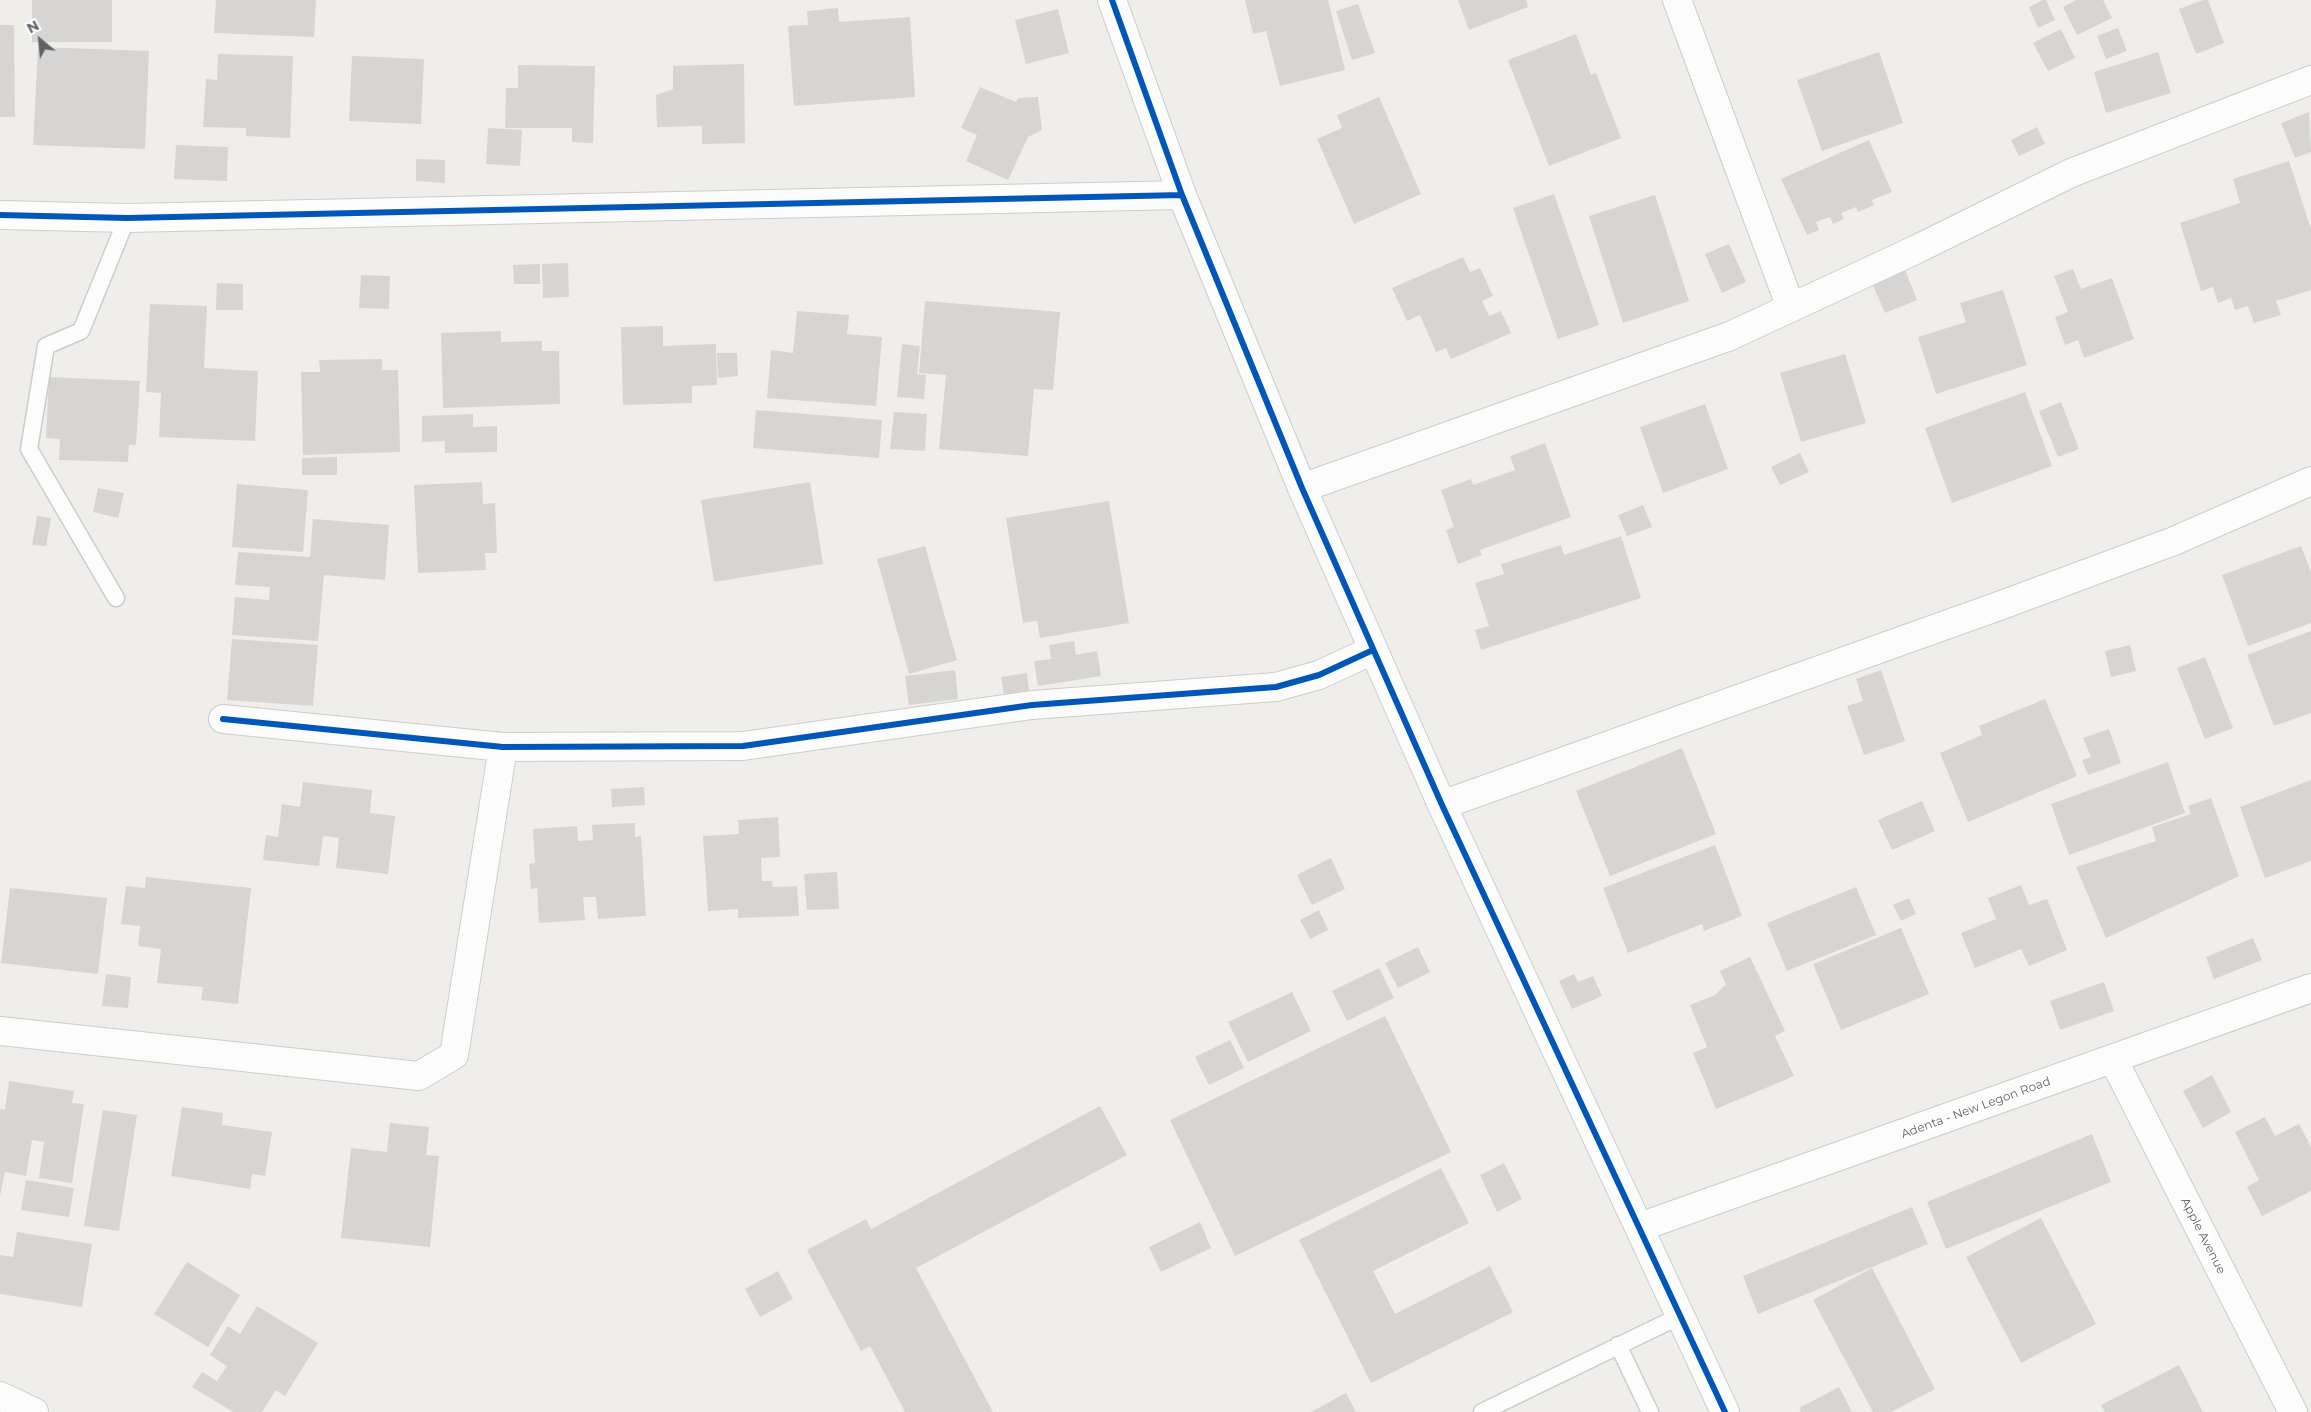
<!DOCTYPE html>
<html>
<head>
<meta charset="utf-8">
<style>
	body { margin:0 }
	#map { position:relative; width:2311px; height:1412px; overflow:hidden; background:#efeeea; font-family:Montserrat,sans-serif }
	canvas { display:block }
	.north { position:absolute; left:15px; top:15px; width:50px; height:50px; -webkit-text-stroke:4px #fff; paint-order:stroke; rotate:332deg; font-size:14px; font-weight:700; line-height:20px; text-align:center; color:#5f6368 }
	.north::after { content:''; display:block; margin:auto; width:18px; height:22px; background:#5f6368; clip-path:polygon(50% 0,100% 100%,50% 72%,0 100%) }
</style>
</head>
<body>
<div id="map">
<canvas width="2311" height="1412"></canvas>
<div class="north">N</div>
</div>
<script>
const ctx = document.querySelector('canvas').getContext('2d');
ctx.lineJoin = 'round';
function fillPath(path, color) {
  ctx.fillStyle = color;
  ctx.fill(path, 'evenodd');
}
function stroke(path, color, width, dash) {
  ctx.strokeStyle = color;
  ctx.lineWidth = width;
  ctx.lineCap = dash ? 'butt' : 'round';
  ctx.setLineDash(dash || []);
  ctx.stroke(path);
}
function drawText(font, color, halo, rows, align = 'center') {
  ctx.font = font + ' Montserrat,sans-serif';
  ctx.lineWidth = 4;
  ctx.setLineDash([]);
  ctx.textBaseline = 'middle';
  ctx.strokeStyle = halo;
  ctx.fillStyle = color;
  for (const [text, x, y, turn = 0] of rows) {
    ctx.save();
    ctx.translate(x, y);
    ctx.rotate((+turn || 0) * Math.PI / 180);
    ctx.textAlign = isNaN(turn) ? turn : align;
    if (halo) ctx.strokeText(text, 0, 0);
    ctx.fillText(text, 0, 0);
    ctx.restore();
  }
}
fillPath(new Path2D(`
	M32 0H112V42H32Z
	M216 0H316L314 37 214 33Z
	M1245 0H1328L1345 70 1280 86 1266 31 1253 34Z
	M1458 0H1526L1528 7 1469 30Z
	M2043 0H2046L2055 20 2038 28 2029 7Z
	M2076 0H2103L2112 18 2077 35 2063 7Z
	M2203 0H2208L2224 43 2196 54 2179 9Z
	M1358 4 1375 53 1352 60 1336 11Z
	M838 8 839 22 910 17 915 97 794 106 788 26 808 25 807 11Z
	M1058 9 1069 53 1026 64 1015 20Z
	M0 25H14L15 117H0Z
	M2118 28 2127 51 2106 59 2097 36Z
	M2061 29 2075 58 2048 71 2033 43Z
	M1576 34 1591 75 1596 73 1621 138 1549 166 1508 60Z
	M38 47 149 51 145 149 33 145Z
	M1879 52 1903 123 1822 151 1797 80Z
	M2158 52 2171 93 2106 113 2094 72Z
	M218 54 293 56 290 138 246 136V128L203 127 206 79 217 80Z
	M352 56 424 59 421 124 349 121Z
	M744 64 745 143 702 144V126L657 127 656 95 673 89V66Z
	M518 65 595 66 593 143 572 142V128H505L506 88H518Z
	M980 87 1016 102 1018 98 1038 97 1042 130 1028 137 1008 180 966 161 977 135 961 128Z
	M1379 97 1421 194 1354 224 1317 139 1342 128 1337 115Z
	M2309 112 2311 152 2295 158 2281 123Z
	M2037 127 2045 144 2019 156 2011 140Z
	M488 128 522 130 520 166 486 164Z
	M1869 140 1892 192 1872 200 1874 205 1858 212 1856 207 1841 213 1844 219 1833 224 1830 217 1816 222 1819 230 1807 235 1781 179Z
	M176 145 228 147 227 181 174 179Z
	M416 159 445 160V183L416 181Z
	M2289 161 2311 229V290L2276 301 2281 315 2254 323 2248 306 2235 310 2231 298 2218 303 2213 287 2201 291 2180 223 2240 203 2233 179Z
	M1554 194 1599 325 1558 339 1513 208Z
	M1655 195 1689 301 1623 323 1589 216Z
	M1729 244 1746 282 1722 293 1705 254Z
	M1463 257 1470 272 1480 268 1493 296 1482 301 1489 316 1501 311 1511 333 1451 359 1446 348 1436 352 1420 315 1407 321 1392 288Z
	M568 263 569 297 543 298 542 264Z
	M540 264V284H514L513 265Z
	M1904 267 1917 300 1885 313 1871 281Z
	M2073 269 2081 289 2112 278 2134 339 2084 358 2078 340 2065 345 2055 317 2068 312 2054 276Z
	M361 275 390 276 389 309 359 308Z
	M217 283 243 284V310H216Z
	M2003 290 2027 365 1936 394 1918 337 1966 322 1960 303Z
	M925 301 1060 312 1053 390 1034 389 1028 456 939 449 946 375 919 373Z
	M150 304 207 306 204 368 258 371 255 441 159 437 161 393 146 392Z
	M797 311 849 315 847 334 882 337 876 406 767 398 771 350 793 353Z
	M663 326V346L716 344 717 385 692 386V403L623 405 621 327Z
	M501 331V342L542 341V351H559L560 404 443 408 441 333Z
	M902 344 920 346 917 374 926 375 924 399 897 397Z
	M717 353H737L738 376 718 378Z
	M1845 354 1866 423 1801 442 1780 373Z
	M382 359V370H398L400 452 303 455 301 372H320L319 360Z
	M49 377 140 381 136 445H129L128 462 59 460 60 439 46 438Z
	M2025 392 2052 466 1952 503 1925 428Z
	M2061 402 2079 449 2058 457 2039 411Z
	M1705 404 1728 469 1663 493 1640 427Z
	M756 410 882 420 879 458 753 448Z
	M894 412 927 414 925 451 890 449Z
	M473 414V427L497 426V452L445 453V441L422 442V416Z
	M1545 443 1571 517 1480 550 1482 555 1458 564 1446 530 1454 527 1441 490 1471 479 1473 485 1515 470 1510 456Z
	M1800 453 1809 472 1780 485 1771 467Z
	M337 457V475H302V458Z
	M482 482 483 504 495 503 497 553H485L486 570 418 573 414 485Z
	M810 482 823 564 714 582 701 500Z
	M237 484 308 490 303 552 232 547Z
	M98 488 124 493 118 518 93 512Z
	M1109 501 1129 623 1040 638 1037 621 1023 623 1006 518Z
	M1643 505 1652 527 1627 536 1618 515Z
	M37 516 51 518 46 546 32 545Z
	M313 519 389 525 385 580 324 575 318 641 232 635 235 597 269 600 270 587 235 585 238 552 310 557Z
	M1621 536 1641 598 1481 650 1475 630 1489 626 1475 583 1504 574 1501 564 1561 545 1564 555Z
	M925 546 957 660 909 674 877 559Z
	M2301 546 2311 572V623L2248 646 2222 575Z
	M2311 631V713L2274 726 2247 655Z
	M232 639 318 645 313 706 227 700Z
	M1074 641 1076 655 1097 651 1101 676 1038 686 1034 661 1051 659 1049 645Z
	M2130 645 2136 671 2111 677 2105 651Z
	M2205 657 2233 728 2205 739 2177 668Z
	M955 670 958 699 909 705 905 676Z
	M1881 670 1905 741 1864 755 1847 706 1863 701 1856 679Z
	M1027 673 1029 690 1004 694 1001 677Z
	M2045 699 2077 776 1968 822 1940 753 1982 735 1979 726Z
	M2109 729 2121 763 2088 775 2082 760 2091 757 2083 738Z
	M1682 748 1716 834 1610 876 1576 791Z
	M2168 762 2185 813 2069 855 2051 804Z
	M2311 780V861L2265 878 2240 807Z
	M303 782 372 790 370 813 395 816 388 874 336 868 339 838 323 836 319 866 263 860 266 835 278 837 282 804 300 807Z
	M644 787 645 805 612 807 611 789Z
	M2211 798 2239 876 2106 938 2076 867 2156 841 2152 827 2191 814 2188 806Z
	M1922 801 1935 831 1892 850 1878 820Z
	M778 817 780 857 761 858 762 881H772L773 887 797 886 799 916 738 918V909L708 911 703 836 739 834 738 820Z
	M635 823V837L641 836 646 916 598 919 596 897H583L585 920 539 923 537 888 531 889 529 864 535 863 533 829 577 826 578 841 593 840 592 825Z
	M1715 845 1742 916 1704 931 1702 924 1628 953 1603 888Z
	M1331 858 1345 889 1312 905 1297 875Z
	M837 872 839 909 807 910 804 874Z
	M146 877 251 888 238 1004 201 1000 203 987 157 983 161 949 138 946 140 926 121 924 126 886 145 888Z
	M2021 885 2029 905 2047 899 2067 950 2029 966 2021 949 1975 968 1961 933 1996 919 1988 898Z
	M1856 887 1876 935 1787 971 1767 923Z
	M10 888 107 898 98 974 1 963Z
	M1909 898 1916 914 1901 921 1893 905Z
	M1319 910 1328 930 1310 939 1300 920Z
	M1901 928 1929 994 1841 1030 1813 964Z
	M2253 938 2262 960 2214 979 2206 957Z
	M1418 947 1430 972 1398 988 1385 963Z
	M1750 957 1785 1031 1775 1036 1794 1076 1716 1109 1693 1053 1707 1047 1690 1005 1715 995 1726 984 1720 971Z
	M1379 968 1394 998 1347 1021 1332 991Z
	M106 974 131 977 128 1008 102 1006Z
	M1574 974 1578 982 1593 976 1602 996 1572 1009 1559 981Z
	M2104 982 2114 1011 2060 1030 2050 1001Z
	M1292 992 1311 1031 1248 1062 1228 1022Z
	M1385 1016 1451 1152 1235 1256 1170 1120Z
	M1230 1040 1244 1068 1209 1085 1195 1057Z
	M2212 1075 2231 1112 2203 1128 2183 1091Z
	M9 1081 74 1091 72 1103 84 1104 72 1183 39 1178 44 1142 32 1140 26 1176 5 1172 0 1196V1109L5 1110Z
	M1100 1106 1127 1155 916 1268 993 1412H905L870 1346 861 1351 807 1250 866 1219 871 1229Z
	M182 1107 223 1113 222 1125 272 1132 265 1176 252 1174 250 1189 171 1176Z
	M103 1110 137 1115 119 1231 84 1226Z
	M2265 1117 2275 1136 2299 1124 2311 1147V1191L2262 1216 2247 1187 2259 1180 2235 1132Z
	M390 1123 429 1127 426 1155 439 1156 430 1247 341 1238 351 1148 387 1152Z
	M2092 1134 2111 1182 1946 1249 1927 1202Z
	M1504 1163 1522 1199 1497 1212 1480 1175Z
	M1441 1168 1469 1223 1373 1271 1395 1314 1490 1266 1513 1312 1371 1383 1299 1240Z
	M26 1180 74 1188 69 1217 21 1210Z
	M1912 1207 1928 1244 1758 1314 1743 1276Z
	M2041 1218 2096 1324 2021 1363 1966 1257Z
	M1200 1222 1211 1248 1161 1272 1149 1247Z
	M17 1232 92 1244 82 1307 0 1294V1255L13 1257Z
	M187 1262 240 1295 208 1347 154 1314Z
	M1872 1268 1935 1389 1891 1412H1873L1813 1300Z
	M778 1271 793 1299 760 1317 745 1289Z
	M257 1306 318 1343 285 1396 276 1390 262 1412H233L192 1387 202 1372 217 1381 227 1366 210 1355 228 1326 240 1334Z
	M2179 1365 2203 1412H2105L2101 1405Z
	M1839 1387 1852 1412H1801L1799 1408Z
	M1346 1393 1356 1412H1311Z`), '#d6d5d3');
const lane = new Path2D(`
	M116 598 29 449 46 346 81 331 127 218
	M1618 1345 1650 1412
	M1482 1412 1680 1316`);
const street = new Path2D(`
	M1112 0 1182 195 1302 488 1442 805 1725 1412
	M1677 0 1791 308
	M0 215 127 218 1182 195
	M1302 488 1730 336 1915 250 2071 173 2311 80
	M223 719 503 747 743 746 1032 705 1276 687 1319 675 1373 650
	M1442 805 1999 606 2174 541 2311 481
	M0 1031 419 1076 454 1055 503 747
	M2113 1059 2293 1412
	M1640 1227 2311 988
	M0 1396 34 1412`);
stroke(lane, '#cbcccc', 19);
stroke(street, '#cbcccc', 30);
stroke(lane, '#fdfcfc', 16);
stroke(street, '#fdfcfc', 28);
stroke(new Path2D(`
	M1112 0 1182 195 1302 488 1442 805 1725 1412
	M0 215 127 218 1182 195
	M223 719 503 747 743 746 1032 705 1276 687 1319 675 1373 650`), '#0057b8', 6);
drawText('12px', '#5f6368', '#fff', [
	["Adenta - New Legon Road",1976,1108,-20],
	["Apple Avenue",2203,1236,63]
]);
</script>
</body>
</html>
